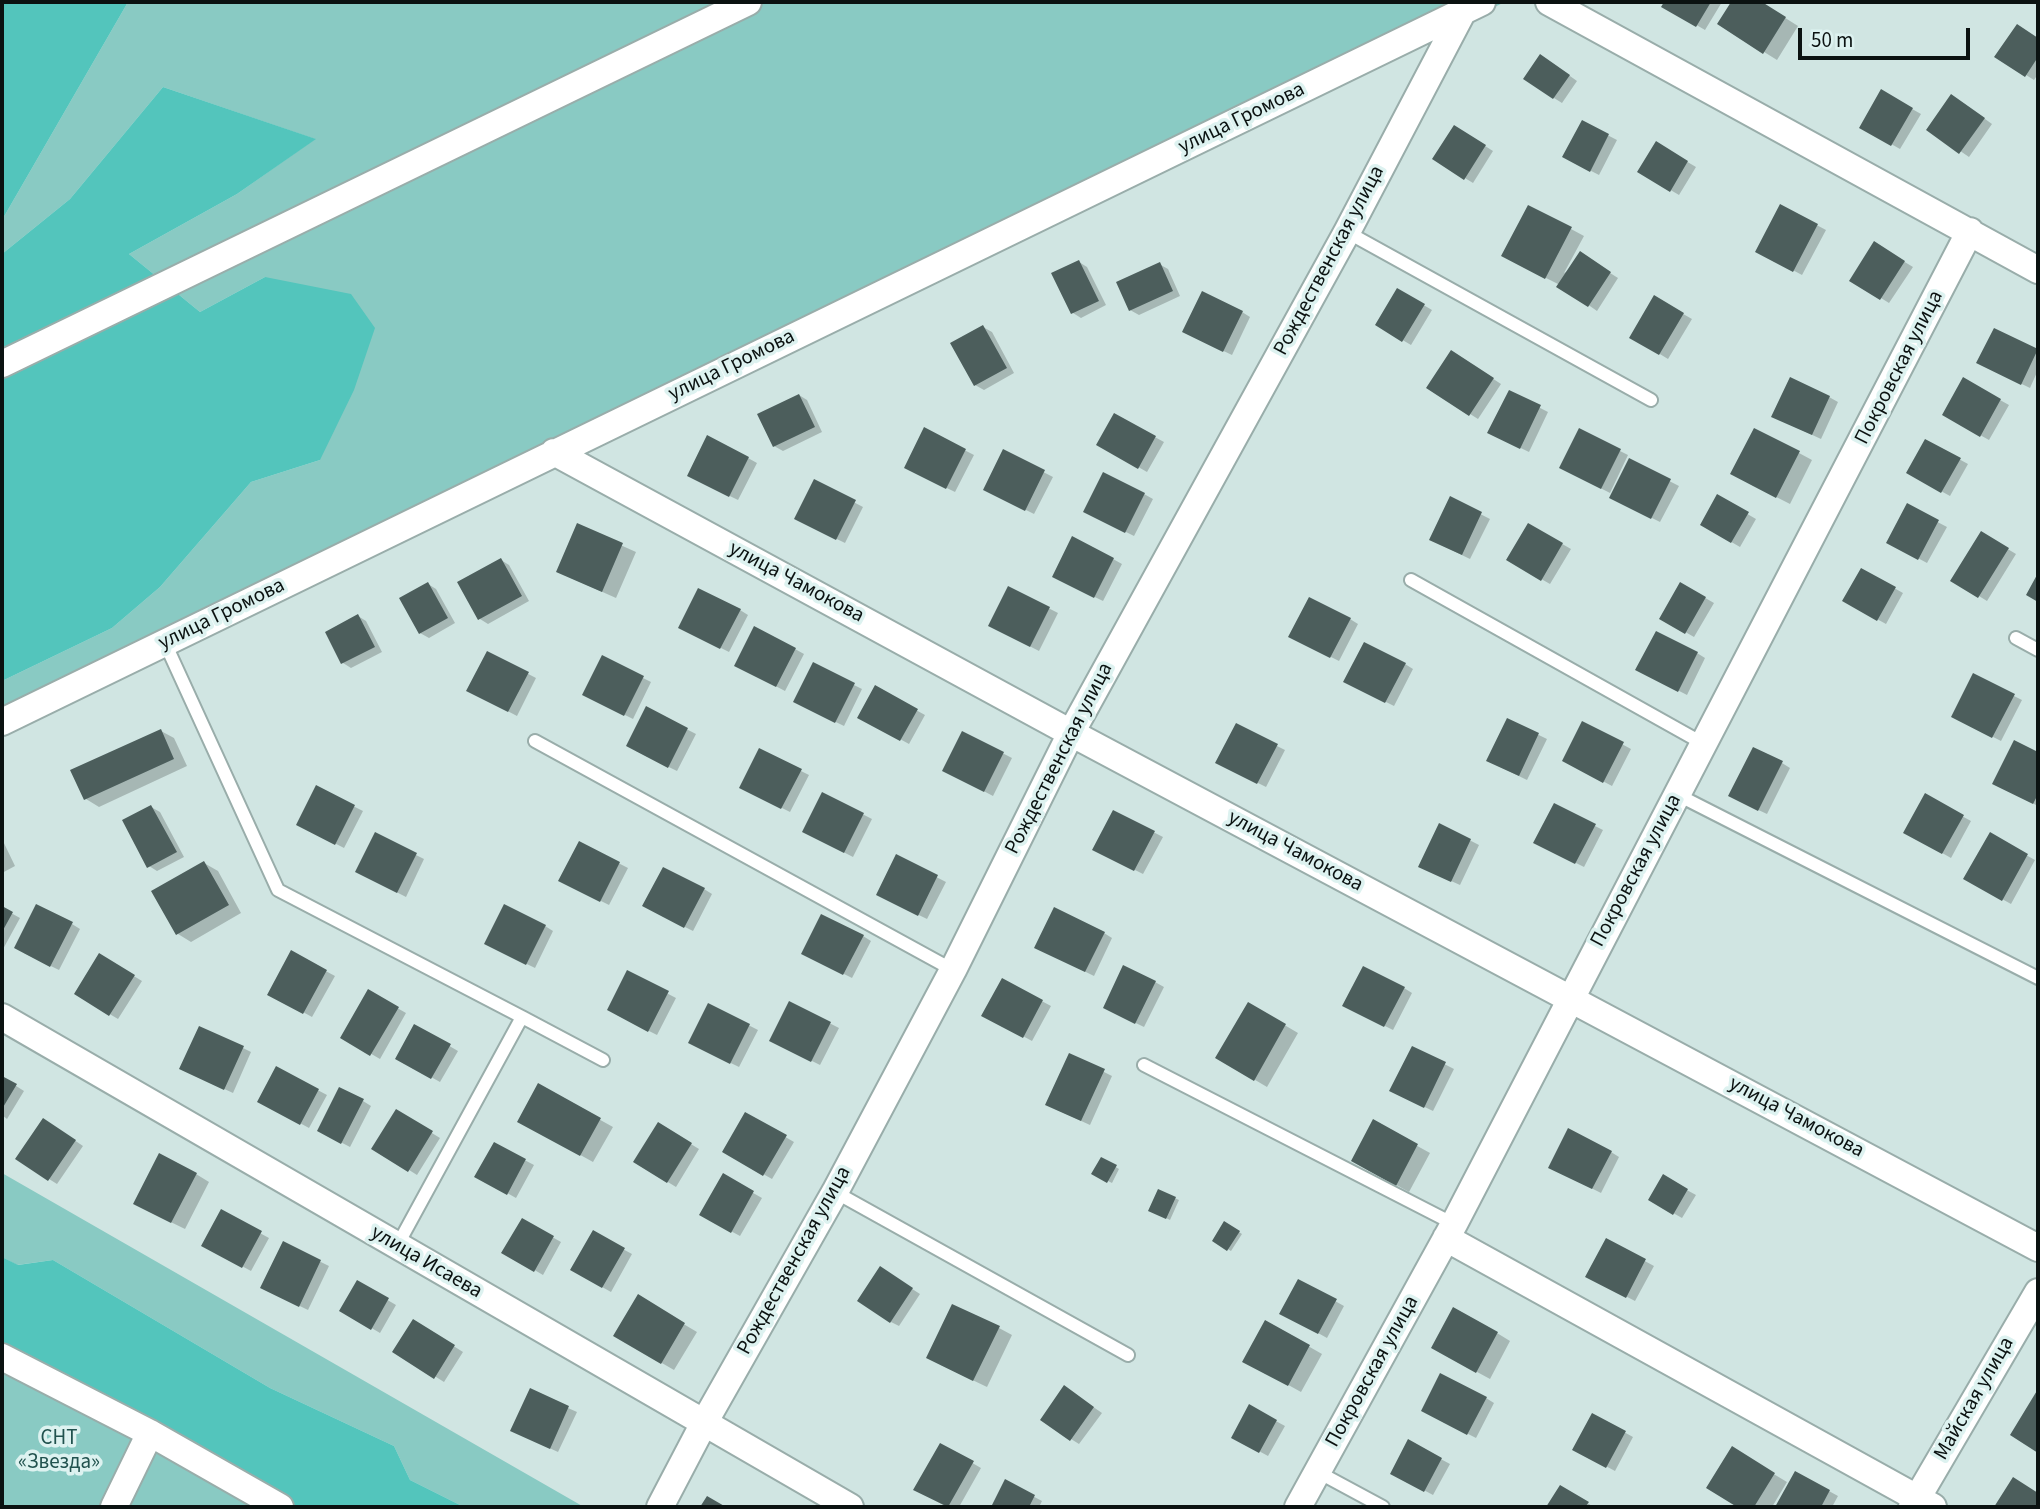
<!DOCTYPE html>
<html>
<head>
<meta charset="utf-8">
<style>
	body { margin:0 }
	#map { position:relative; width:2040px; height:1509px; overflow:hidden; background:#d0e5e2; font-family:"Source Sans 3",sans-serif }
	canvas { display:block }
	.frame { position:absolute; inset:0; border:4px solid #0b1211; pointer-events:none }
	.scale { position:absolute; left:1798px; top:28px; width:172px; height:32px; box-sizing:border-box; border:4px solid #0b1211; border-top:0; padding-left:9px; font-size:21px; line-height:24px; white-space:nowrap; color:#0b1211; -webkit-text-stroke:5px #ddf2f0; paint-order:stroke }
</style>
</head>
<body>
<div id="map">
<canvas width="2040" height="1509"></canvas>
<div class="frame"></div>
<div class="scale">50 m</div>
</div>
<script>
const ctx = document.querySelector('canvas').getContext('2d');
ctx.lineJoin = 'round';
function fillPath(path, color) {
  ctx.fillStyle = color;
  ctx.fill(path, 'evenodd');
}
function stroke(path, color, width, dash) {
  ctx.strokeStyle = color;
  ctx.lineWidth = width;
  ctx.lineCap = dash ? 'butt' : 'round';
  ctx.setLineDash(dash || []);
  ctx.stroke(path);
}
function drawText(font, color, halo, rows, align = 'center') {
  ctx.font = font + ' "Source Sans 3",sans-serif';
  ctx.lineWidth = 7;
  ctx.setLineDash([]);
  ctx.textBaseline = 'middle';
  ctx.strokeStyle = halo;
  ctx.fillStyle = color;
  for (const [text, x, y, turn = 0] of rows) {
    ctx.save();
    ctx.translate(x, y);
    ctx.rotate((+turn || 0) * Math.PI / 180);
    ctx.textAlign = isNaN(turn) ? turn : align;
    if (halo) ctx.strokeText(text, 0, 0);
    ctx.fillText(text, 0, 0);
    ctx.restore();
  }
}
fillPath(new Path2D(`
	M128 2H1505L1131 178 194 644 2 729V681L112 628 160 587 251 482 320 460 265 277 200 312 129 254 237 194 315 139 163 87 70 199 2 254V220Z
	M2 1173 584 1507H464L410 1480 394 1446 270 1388 53 1260 17 1265 2 1257Z
	M2 1355 276 1507H2Z`), '#89cac3');
fillPath(new Path2D(`
	M5 2H128L2 220V8Z
	M163 87 316 139 237 194 129 254 200 312 265 277 351 294 375 328 354 390 320 460 251 482 160 587 112 628 2 681V254L70 199Z
	M2 1257 18 1265 53 1260 270 1388 394 1446 410 1480 464 1507H276L2 1355Z`), '#53c5bc');
fillPath(new Path2D(`
	M1666 2H1722L1705 30 1664 6Z
	M1733 2H1760L1798 26 1777 60 1719 24Z
	M2025 31 2038 39V74L2034 80 2026 75Z
	M1549 61 1577 81 1562 103 1554 98Z
	M1882 92 1921 114 1900 149 1861 127Z
	M1960 101 1992 124 1969 157 1928 129Z
	M1582 122 1617 140 1599 175 1564 157Z
	M1455 127 1493 151 1473 183 1434 159Z
	M1657 144 1696 167 1679 195 1640 172Z
	M1781 206 1826 230 1802 275 1757 251Z
	M1571 229 1584 236 1564 273 1588 259 1618 278 1597 311 1560 285 1516 263Z
	M1875 244 1913 267 1889 303 1852 280Z
	M1079 262 1087 267 1106 305 1081 318 1073 313Z
	M1159 264 1168 269 1180 296 1139 315 1130 310Z
	M1398 290 1432 310 1411 345 1377 325Z
	M1655 298 1692 319 1668 359 1632 337Z
	M1242 312 1250 317 1232 355 1192 336Z
	M983 327 992 332 1014 373 984 390 975 385Z
	M1995 330 2038 351V370L2030 388 1987 367Z
	M1460 357 1501 384 1478 419 1429 388Z
	M1964 380 2009 405 1989 440 1944 415Z
	M1509 392 1548 412 1529 452 1498 437Z
	M799 395 807 400 822 432 783 451 774 446Z
	M1829 397 1838 402 1821 439 1782 421Z
	M1114 415 1164 442 1147 472 1098 444Z
	M925 430 974 455 955 492 914 472Z
	M1926 441 1968 464 1950 496 1908 473Z
	M1620 451 1628 455 1610 493 1569 472Z
	M1004 452 1053 477 1034 514 994 494Z
	M1799 453 1812 460 1790 504 1745 481Z
	M748 458 757 463 738 500 697 480Z
	M1630 461 1679 486 1660 522 1620 502Z
	M815 482 863 507 845 543 804 523Z
	M1144 494 1153 499 1134 536 1094 516Z
	M1718 497 1756 519 1740 547 1702 525Z
	M1451 499 1490 519 1470 559 1439 544Z
	M1907 506 1947 527 1927 563 1888 542Z
	M1529 525 1571 549 1550 584 1508 560Z
	M578 526 636 552 616 598 571 578Z
	M1981 533 2016 554 1987 601 1953 580Z
	M1113 559 1122 564 1103 601 1062 581Z
	M501 560 509 565 529 601 488 624 480 619Z
	M1862 570 1903 593 1886 624 1844 601Z
	M428 584 436 589 455 623 429 638 420 633Z
	M1681 584 1714 603 1694 637 1661 618Z
	M1009 588 1058 613 1039 651 998 630Z
	M740 610 748 615 729 652 689 632Z
	M358 616 366 621 382 652 351 668 343 663Z
	M1350 619 1358 624 1339 661 1299 641Z
	M795 649 804 654 785 691 745 670Z
	M488 653 536 678 517 716 477 695Z
	M1697 653 1705 658 1687 695 1646 674Z
	M1405 664 1413 669 1394 706 1354 686Z
	M643 678 651 682 633 719 593 699Z
	M854 685 862 689 844 726 803 706Z
	M876 688 925 715 909 744 860 717Z
	M2014 696 2022 700 2001 741 1962 721Z
	M647 709 696 734 677 771 636 751Z
	M1508 720 1547 739 1527 780 1496 765Z
	M1583 723 1631 749 1612 786 1572 765Z
	M161 731 174 738 187 766 99 807 86 799Z
	M963 733 1012 758 993 796 953 775Z
	M2015 742 2038 754V806L2002 788Z
	M1277 746 1285 750 1266 787 1226 767Z
	M1782 763 1790 768 1767 814 1739 801Z
	M801 771 809 775 790 812 750 792Z
	M317 788 363 811 344 848 307 829Z
	M823 794 872 819 853 857 812 836Z
	M1925 796 1971 821 1951 858 1905 832Z
	M151 807 160 812 184 857 157 871 149 866Z
	M1114 812 1163 837 1143 874 1103 854Z
	M1440 825 1479 845 1460 885 1429 871Z
	M1595 826 1603 830 1584 867 1544 847Z
	M1990 835 2035 860 2011 904 1966 879Z
	M2 839 15 866 2 873Z
	M579 843 628 868 609 905 569 885Z
	M416 855 424 859 406 897 365 876Z
	M897 857 946 882 927 919 886 899Z
	M204 863 218 871 241 913 191 942 178 934Z
	M704 889 712 894 693 931 653 911Z
	M2 908 20 918 2 951Z
	M72 924 80 929 59 970 24 953Z
	M545 926 553 931 535 968 494 948Z
	M1104 933 1112 938 1094 976 1045 952Z
	M863 936 871 941 852 978 812 958Z
	M292 953 335 976 312 1017 270 994Z
	M99 955 142 981 118 1019 76 994Z
	M628 973 676 998 657 1035 617 1015Z
	M1002 980 1051 1006 1032 1041 984 1015Z
	M1155 982 1164 987 1144 1027 1113 1012Z
	M1404 988 1412 993 1393 1030 1353 1010Z
	M369 992 406 1013 380 1059 342 1037Z
	M790 1003 839 1028 820 1065 780 1045Z
	M1249 1004 1298 1033 1267 1087 1218 1058Z
	M709 1005 758 1030 739 1067 698 1047Z
	M415 1026 458 1051 440 1082 397 1058Z
	M243 1048 251 1052 233 1093 190 1073Z
	M1413 1048 1454 1069 1433 1111 1400 1095Z
	M1070 1055 1112 1076 1090 1125 1055 1109Z
	M276 1068 327 1095 309 1128 259 1101Z
	M2 1077 24 1091 7 1119 2 1115Z
	M539 1086 613 1127 593 1162 519 1121Z
	M363 1101 371 1106 350 1147 327 1135Z
	M396 1111 440 1138 417 1175 374 1148Z
	M746 1114 794 1142 772 1179 724 1152Z
	M1374 1122 1430 1153 1409 1192 1366 1168Z
	M658 1124 699 1149 676 1187 635 1162Z
	M52 1125 83 1146 57 1184 49 1179Z
	M494 1144 534 1165 516 1198 477 1176Z
	M1611 1152 1619 1157 1601 1193 1559 1172Z
	M1102 1159 1119 1169 1112 1183 1094 1174Z
	M196 1174 209 1182 185 1229 148 1211Z
	M723 1176 762 1198 740 1236 701 1215Z
	M1663 1177 1696 1195 1682 1218 1650 1200Z
	M1159 1191 1179 1200 1170 1220 1150 1210Z
	M221 1212 269 1238 251 1271 203 1245Z
	M522 1220 561 1242 543 1275 504 1252Z
	M1225 1223 1242 1234 1231 1251 1214 1241Z
	M593 1233 632 1254 611 1292 572 1270Z
	M1606 1240 1654 1266 1635 1301 1587 1276Z
	M284 1244 329 1266 308 1310 271 1292Z
	M889 1274 920 1294 899 1326 891 1322Z
	M1299 1281 1344 1306 1327 1338 1282 1313Z
	M357 1282 396 1305 380 1333 341 1310Z
	M638 1297 697 1332 674 1370 615 1336Z
	M414 1321 463 1352 444 1382 395 1351Z
	M1266 1322 1322 1354 1301 1392 1245 1361Z
	M999 1328 1012 1335 987 1387 941 1365Z
	M1497 1333 1510 1341 1490 1379 1433 1348Z
	M530 1391 577 1412 558 1452 521 1435Z
	M1073 1393 1102 1413 1079 1444 1071 1439Z
	M1486 1398 1494 1403 1476 1438 1431 1415Z
	M1250 1407 1285 1426 1268 1456 1233 1437Z
	M1593 1415 1633 1437 1615 1471 1574 1449Z
	M1409 1442 1450 1464 1433 1495 1392 1473Z
	M941 1445 981 1468 959 1507H947L916 1490Z
	M1732 1449 1787 1482 1772 1507H1741L1708 1487Z
	M1796 1473 1838 1496 1832 1507H1777Z
	M1006 1482 1042 1501 1039 1507H993Z
	M1560 1487 1594 1507H1548Z`), '#0003');
fillPath(new Path2D(`
	M1664 2H1711L1696 27 1661 7Z
	M1731 2H1762L1786 17 1763 54 1717 24Z
	M2017 24 2038 38V57L2025 77 1994 57Z
	M1540 54 1570 75 1553 99 1523 79Z
	M1881 89 1913 108 1891 146 1859 128Z
	M1951 94 1985 118 1959 154 1926 130Z
	M1582 120 1609 134 1590 172 1562 157Z
	M1454 125 1486 145 1464 180 1432 159Z
	M1656 141 1688 161 1670 192 1637 172Z
	M1780 204 1818 224 1793 272 1755 252Z
	M1528 205 1572 227 1545 279 1501 256Z
	M1874 241 1905 261 1880 300 1849 281Z
	M1580 251 1611 272 1588 307 1556 287Z
	M1079 260 1099 301 1071 314 1051 273Z
	M1160 262 1173 291 1129 311 1116 282Z
	M1397 288 1425 304 1402 342 1375 325Z
	M1202 291 1243 311 1223 352 1182 332Z
	M1654 295 1684 313 1659 355 1629 338Z
	M983 325 1007 368 974 386 950 343Z
	M1994 328 2038 349 2021 385 1976 363Z
	M1451 350 1494 378 1469 416 1426 388Z
	M1790 377 1830 396 1812 435 1771 417Z
	M1963 377 2001 399 1980 437 1942 415Z
	M1509 390 1541 405 1520 449 1487 433Z
	M799 394 815 427 773 447 757 414Z
	M1114 413 1156 436 1138 469 1096 445Z
	M924 427 966 449 946 489 904 468Z
	M1579 428 1621 449 1601 489 1559 468Z
	M1754 428 1800 451 1776 498 1730 474Z
	M707 435 749 457 729 497 687 476Z
	M1925 439 1961 458 1941 493 1906 473Z
	M1003 449 1045 470 1025 511 983 490Z
	M1629 458 1671 479 1651 519 1609 498Z
	M1103 472 1145 493 1125 533 1083 512Z
	M814 479 856 500 836 540 794 519Z
	M1717 494 1749 512 1731 543 1700 525Z
	M1450 496 1482 512 1462 555 1429 540Z
	M1907 503 1939 520 1918 560 1886 543Z
	M577 523 623 543 602 592 556 572Z
	M1528 523 1563 543 1541 581 1506 560Z
	M1981 531 2009 548 1978 598 1950 581Z
	M1072 536 1114 558 1094 598 1052 577Z
	M501 558 522 596 478 620 457 582Z
	M1861 568 1896 587 1877 621 1842 601Z
	M2038 573V602L2026 595Z
	M428 582 448 618 419 634 399 598Z
	M1680 582 1706 597 1685 634 1659 619Z
	M1008 586 1050 607 1030 647 988 626Z
	M698 588 741 609 720 649 678 628Z
	M1309 597 1351 618 1330 658 1288 637Z
	M358 614 375 647 341 664 325 632Z
	M754 626 796 648 776 687 734 666Z
	M1656 631 1698 652 1678 692 1635 670Z
	M1364 642 1406 663 1385 703 1343 682Z
	M487 651 529 672 508 712 466 691Z
	M602 655 644 676 624 716 582 695Z
	M813 662 855 683 835 723 793 702Z
	M1973 673 2015 694 1992 738 1951 717Z
	M875 685 918 709 900 741 857 718Z
	M646 706 688 728 668 768 626 746Z
	M1507 718 1539 733 1519 776 1486 761Z
	M1582 721 1624 742 1603 783 1562 761Z
	M1236 723 1278 744 1257 784 1215 763Z
	M161 729 174 759 84 800 70 770Z
	M962 731 1004 752 984 792 942 771Z
	M2014 740 2038 752V794L2033 804 1992 784Z
	M1753 747 1783 761 1758 811 1728 796Z
	M759 748 802 769 781 809 739 788Z
	M316 785 355 805 335 845 296 825Z
	M822 792 864 813 844 853 802 832Z
	M1925 793 1964 815 1942 854 1903 833Z
	M1554 803 1596 824 1575 864 1533 843Z
	M151 805 177 852 147 868 122 820Z
	M1113 810 1155 831 1134 871 1092 850Z
	M1439 823 1471 839 1451 882 1418 867Z
	M375 832 417 853 397 893 355 872Z
	M1990 832 2028 854 2002 901 1963 879Z
	M579 841 620 862 600 902 558 881Z
	M896 854 938 875 918 916 876 895Z
	M204 861 229 905 176 935 151 891Z
	M663 867 705 888 684 928 642 906Z
	M36 904 73 922 50 967 14 948Z
	M504 904 546 925 526 965 484 944Z
	M2 906 13 912 2 932Z
	M1054 907 1105 932 1085 972 1034 948Z
	M821 914 864 935 843 975 801 954Z
	M291 950 327 970 303 1014 267 995Z
	M99 953 135 975 109 1016 74 994Z
	M1123 965 1156 981 1135 1024 1103 1008Z
	M1363 966 1405 987 1384 1027 1342 1006Z
	M627 970 669 991 648 1032 607 1010Z
	M1002 978 1043 1000 1023 1038 981 1016Z
	M368 989 399 1007 370 1056 340 1038Z
	M789 1001 831 1022 811 1062 769 1041Z
	M1248 1002 1286 1024 1254 1081 1215 1058Z
	M708 1003 750 1024 730 1064 688 1043Z
	M414 1024 451 1044 431 1079 395 1059Z
	M199 1026 244 1046 224 1090 179 1069Z
	M1412 1046 1446 1062 1424 1108 1389 1091Z
	M1069 1053 1105 1069 1081 1121 1045 1105Z
	M276 1066 319 1089 300 1125 257 1102Z
	M2 1076 17 1084 2 1109Z
	M538 1083 601 1118 580 1156 517 1122Z
	M339 1087 364 1099 341 1144 317 1131Z
	M396 1109 433 1131 408 1172 371 1149Z
	M745 1112 787 1135 763 1176 722 1152Z
	M43 1118 76 1140 48 1181 15 1159Z
	M1373 1119 1418 1144 1396 1186 1351 1161Z
	M658 1122 692 1143 667 1183 633 1162Z
	M1568 1128 1612 1151 1592 1189 1548 1168Z
	M494 1142 526 1159 507 1195 474 1177Z
	M159 1153 197 1173 171 1223 133 1204Z
	M1101 1157 1117 1165 1107 1183 1091 1174Z
	M723 1173 754 1191 731 1233 699 1215Z
	M1663 1174 1688 1189 1673 1215 1648 1200Z
	M1158 1189 1176 1197 1166 1219 1148 1211Z
	M221 1209 262 1231 242 1268 201 1246Z
	M522 1218 554 1236 534 1272 501 1253Z
	M1224 1221 1240 1231 1227 1251 1212 1241Z
	M593 1230 625 1248 602 1288 570 1270Z
	M1606 1238 1646 1259 1626 1298 1585 1277Z
	M283 1241 321 1260 299 1307 260 1288Z
	M880 1266 913 1288 890 1323 857 1301Z
	M1298 1279 1337 1299 1318 1334 1279 1314Z
	M357 1280 389 1298 371 1330 339 1311Z
	M638 1294 685 1323 661 1364 613 1336Z
	M952 1304 1000 1326 973 1381 926 1358Z
	M1453 1307 1498 1332 1476 1373 1431 1348Z
	M413 1319 455 1345 434 1379 392 1352Z
	M1265 1320 1310 1345 1288 1386 1242 1362Z
	M1440 1373 1487 1397 1467 1435 1421 1411Z
	M1064 1385 1094 1407 1070 1441 1040 1420Z
	M530 1388 569 1406 550 1449 510 1431Z
	M2038 1389V1453L2010 1435Z
	M1249 1404 1277 1420 1259 1453 1231 1438Z
	M1592 1413 1626 1431 1606 1468 1572 1450Z
	M1408 1439 1442 1458 1424 1492 1390 1474Z
	M940 1443 974 1461 948 1507 913 1490Z
	M1732 1446 1775 1473 1754 1507H1737L1706 1488Z
	M1795 1471 1830 1490 1821 1507H1775Z
	M2013 1477 2038 1493V1507H1994Z
	M1005 1479 1035 1495 1029 1507H991Z
	M1560 1485 1589 1502 1585 1507H1546Z
	M707 1496 726 1507H700Z`), '#4c5e5c');
const service = new Path2D(`
	M1347 232 1651 400
	M1411 580 1704 744
	M2016 638 2038 650
	M165 643 278 890 522 1017
	M535 741 953 970
	M1678 795 2038 978
	M1144 1065 1454 1224
	M835 1192 1128 1355
	M397 1246 522 1017 603 1060
	M1318 1472 1383 1507`);
const minor = new Path2D(`
	M1549 2 2038 270
	M2 364 748 2
	M554 452 1071 733 2038 1248
	M2 722 1482 2
	M2 1017 850 1507
	M1446 1238 1933 1507
	M2 1357 150 1433 280 1507
	M114 1507 150 1433
	M660 1507 704 1423 835 1192 953 970 1071 733 1347 232 1462 13
	M1298 1507 1454 1224 1970 231
	M1912 1507 2038 1292`);
stroke(service, '#99adaa', 16);
stroke(minor, '#99adaa', 30);
stroke(service, '#fff', 12);
stroke(minor, '#fff', 26);
drawText('21px', '#0b1211', '#ddf2f0', [
	["улица Громова",1242,119,-26],
	["Рождественская улица",1330,261,-62],
	["улица Громова",732,366,-26],
	["Покровская улица",1900,368,-63],
	["улица Чамокова",796,583,28],
	["улица Громова",222,615,-26],
	["Рождественская улица",1060,759,-63],
	["улица Чамокова",1295,852,28],
	["Покровская улица",1637,871,-62],
	["улица Чамокова",1796,1118,28],
	["Рождественская улица",795,1261,-61],
	["улица Исаева",426,1263,30],
	["Покровская улица",1373,1372,-61],
	["Майская улица",1975,1399,-60]
]);
drawText('21px', '#21524e', '#ddf2f0', [
	["СНТ",59,1439],
	["«Звезда»",59,1463]
]);
</script>
</body>
</html>
